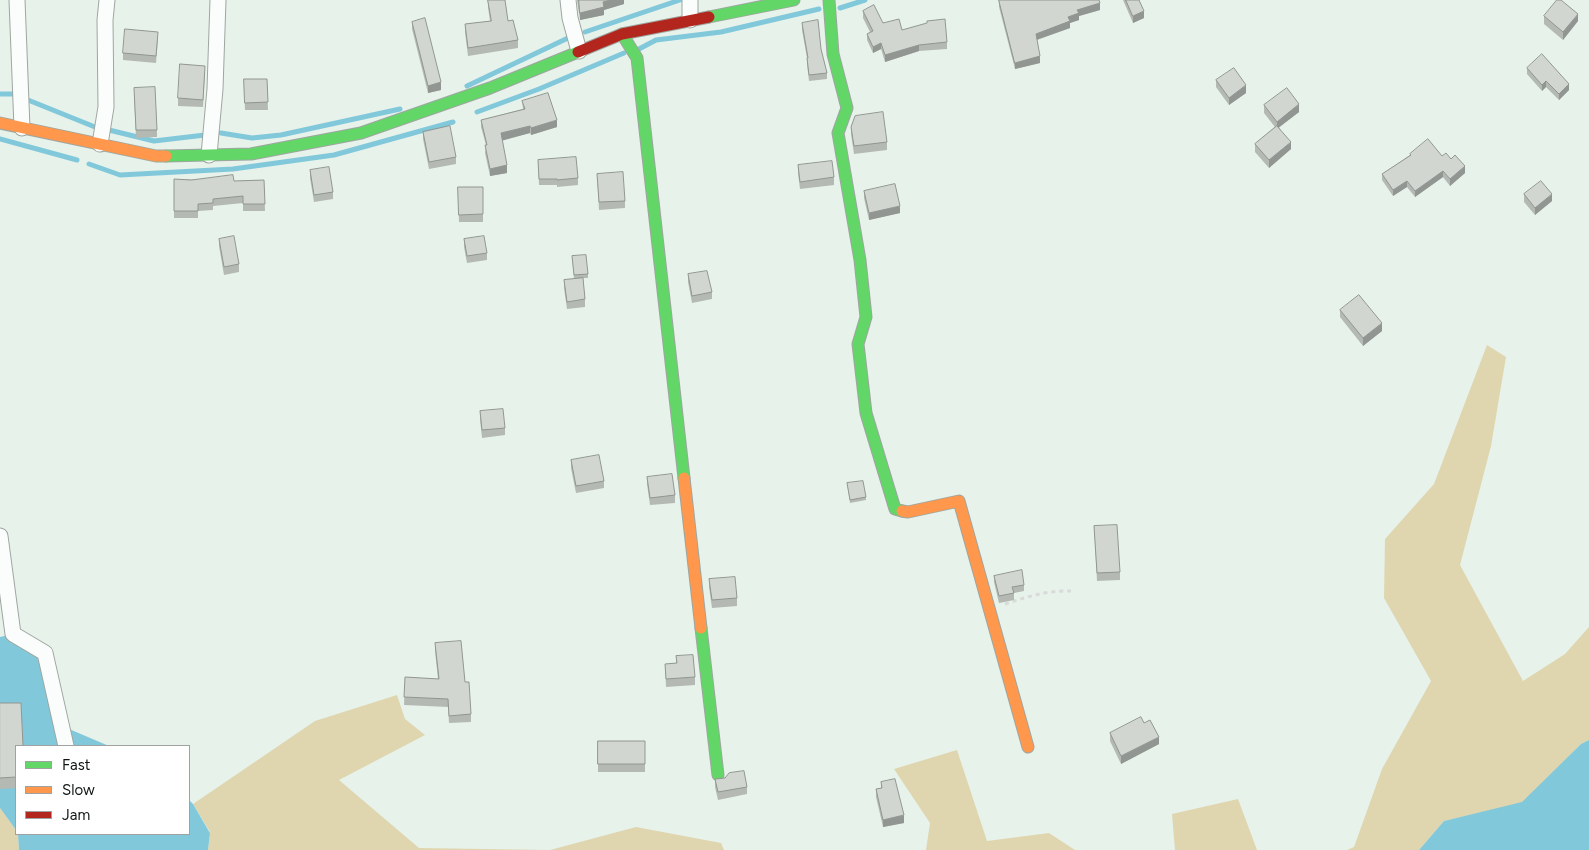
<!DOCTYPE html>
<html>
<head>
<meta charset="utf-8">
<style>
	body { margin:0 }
	#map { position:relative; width:1589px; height:850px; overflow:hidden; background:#e7f2ea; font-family:Figtree,sans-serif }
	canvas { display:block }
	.legend { position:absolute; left:15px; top:745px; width:175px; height:90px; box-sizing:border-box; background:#fff; border:1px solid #9fa2a0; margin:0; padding:6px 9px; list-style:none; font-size:15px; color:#0f1611 }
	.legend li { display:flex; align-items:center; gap:10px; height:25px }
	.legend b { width:25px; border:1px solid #9fa2a0 }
</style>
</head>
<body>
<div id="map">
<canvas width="1589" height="850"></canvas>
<ul class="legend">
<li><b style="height:6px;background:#63d668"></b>Fast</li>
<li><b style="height:6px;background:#ff974d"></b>Slow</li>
<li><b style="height:6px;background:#b3261e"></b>Jam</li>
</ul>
</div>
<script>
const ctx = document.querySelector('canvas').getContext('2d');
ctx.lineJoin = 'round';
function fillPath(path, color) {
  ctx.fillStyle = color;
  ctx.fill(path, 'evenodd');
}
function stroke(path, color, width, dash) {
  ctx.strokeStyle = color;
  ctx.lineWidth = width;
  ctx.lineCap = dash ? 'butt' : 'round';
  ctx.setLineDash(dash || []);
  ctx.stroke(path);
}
fillPath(new Path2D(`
	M1487 345 1506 357 1491 446 1460 565 1523 681 1565 654 1589 627V740L1581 744 1522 803 1444 821 1419 850H1347L1354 847 1382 769 1431 681 1384 598 1385 539 1434 484Z
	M397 695 405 719 425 735 339 780 419 848 550 850 636 827 721 843 724 850H208L210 832 193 804 315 721Z
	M957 750 987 841 1049 833 1075 850H926L930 823 894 769Z
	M1238 799 1257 850H1175L1172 814Z
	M0 808 16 830V834H18L19 850H0Z`), '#dfd6b0');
fillPath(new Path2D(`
	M13 634 45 653 62 726 109 746H16V830L0 808V637Z
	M1589 740V850H1419L1444 821 1522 802 1581 744Z
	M189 800 193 804 210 833 208 850H19L18 834H189Z`), '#82c8db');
stroke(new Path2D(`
	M840 8 865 0
	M585 32 680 0
	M639 49 656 40 721 32 819 9
	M467 86 568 38
	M0 94H12
	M28 100 95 127
	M477 112 539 89 624 53
	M109 130 154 141 205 135
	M221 133 252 138 281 135 400 109
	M0 139 77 160
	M89 164 120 175 233 169 334 155 453 122`), '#82c8db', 5);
const street = new Path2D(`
	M17 0 22 128
	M568 0 570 18 579 51
	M690 0V20
	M100 144 106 107 105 20 107 0
	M209 155 215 89 218 0
	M0 536 13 634 45 653 66 746`);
const fast = new Path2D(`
	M829 0 833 54 847 108 838 133 860 260 866 317 858 344 866 413 895 509 902 511
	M709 17 794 0
	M622 34 637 58 684 478
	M166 156 251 154 361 133 490 88 578 52
	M701 628 718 775`);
const slow = new Path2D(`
	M0 123 156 156H166
	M684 478 701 628
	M902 511 908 512 959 501 1028 747`);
const jam = new Path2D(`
	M578 52 622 34 709 17`);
stroke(street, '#9ea6a0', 17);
stroke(fast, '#9ea6a0', 13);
stroke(slow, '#9ea6a0', 13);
stroke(jam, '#9ea6a0', 13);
stroke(new Path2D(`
	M1005 604C1027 597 1047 590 1071 591`), '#d8dbd9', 3, [4, 4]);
stroke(street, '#fbfdfc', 15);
stroke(fast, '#63d668', 11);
stroke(slow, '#ff974d', 11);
stroke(jam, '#b3261e', 11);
fillPath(new Path2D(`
	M488 0 508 21 518 40V48L468 56 465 32V24L490 21 488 7Z
	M577 0H624V4L604 10V15L580 20Z
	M999 0H1099L1100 10 1079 16V20L1070 23V28L1037 40 1040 63 1015 69 999 7Z
	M1123 0H1139L1144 18 1133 23Z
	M863 11 883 23 902 30 947 42V49L919 51 885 62 881 49 873 53 867 40V34L870 32 863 18Z
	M1544 16 1578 21 1563 40 1544 24Z
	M412 22 441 90 428 93 412 29Z
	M802 23 827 73V79L809 81 807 64V58L802 30Z
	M158 39 156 63 123 60V53Z
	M1527 68 1569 90 1559 100 1546 87 1542 91 1527 74Z
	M205 73 203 107 178 106V98Z
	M244 79H267L268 110H245Z
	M1216 80 1246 93 1229 105 1216 87Z
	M134 95 157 130V137L136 138Z
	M522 101 557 127 531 135 530 133 502 140 507 173 490 176 485 153 486 145 481 127V120L523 109Z
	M1264 105 1299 112 1279 127 1291 149 1269 168 1255 152V144L1275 127 1264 113Z
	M851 127 887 142V150L854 154 851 134Z
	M423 132 456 157V164L429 169 423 139Z
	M1410 154 1442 156 1451 159 1465 173 1450 186 1443 177 1415 197 1407 187 1393 196 1382 180V174L1410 155Z
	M538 160 578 178V185L557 187V185H539Z
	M798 165 834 177V185L800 189 798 173Z
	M310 170 333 192V199L314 202 310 178Z
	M597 174 625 201V208L599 210Z
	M174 179 234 181 264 180 265 211H243V203L213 206V210L198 211V218H174Z
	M458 187H483V222H459Z
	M864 191 900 213 869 220 864 198Z
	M1524 194 1552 201 1535 215 1524 202Z
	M219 239 239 264V272L224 275 219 246Z
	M464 239 487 253V260L467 263 464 247Z
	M572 256 588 274V278H583L585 299V307L567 309 564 288V280L580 278 574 279Z
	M688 274 712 292V299L692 303 688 282Z
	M1340 310 1382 331 1363 346 1340 317Z
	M480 411 505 428V435L482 438 480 419Z
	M571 460 604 481V488L576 493 571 468Z
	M647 477 675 495V503L650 505 647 484Z
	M847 483 866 497V500L850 503Z
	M1094 526 1120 572V580L1097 581Z
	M994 576 1024 585V591L1014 593V600L999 603 994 582Z
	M709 579 737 598V606L712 608 709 587Z
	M435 643 465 682 471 714V722L449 723 448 707 404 705 405 677 438 679 435 651Z
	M676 656 695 677V685L666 687 665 664 676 663Z
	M0 703 16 746V788L0 789Z
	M1144 723 1159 744 1121 764 1110 741V733Z
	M598 741H645V772H598Z
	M715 779 747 787V794L718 800 715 787Z
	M881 782 904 823 883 827 876 797V789L881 788Z`), '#b4b9b3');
fillPath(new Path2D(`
	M611 0H624V4L604 10V15L580 20V13L603 2Z
	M1100 3V10L1079 16V20L1070 23V28L1036 40V34L1068 17 1077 10Z
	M1144 11V18L1133 23V16Z
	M1578 14V21L1563 40V32Z
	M881 43V49L873 53V47Z
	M919 45V51L885 62V55Z
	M1040 56V63L1015 69V63Z
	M1546 81V87L1542 91V85Z
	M441 82V90L428 93V86Z
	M1569 84V90L1559 100V94Z
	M1246 85V93L1229 105V98Z
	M1299 104V112L1277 129V122Z
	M557 120V127L531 135V128Z
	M530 126V133L501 141V133Z
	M1291 142V149L1269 168V160Z
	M507 165V173L490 176V169Z
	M1465 166V173L1450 186V179Z
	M1443 171V177L1415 197V191Z
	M1407 181V187L1393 196V190Z
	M1552 194V201L1535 215V208Z
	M900 206V213L869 220V213Z
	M1382 323V331L1363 346V338Z
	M1159 737V744L1121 764V756Z
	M904 815V823L883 827V820Z`), '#929692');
const building = new Path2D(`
	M488 0H505L508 21 513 20 518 40 468 48 465 24 491 21Z
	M579 0H611L603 2 604 7 580 13Z
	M999 0H1099L1100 3 1077 10 1079 13 1068 17 1070 21 1036 34 1040 56 1015 63Z
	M1126 0H1139L1144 11 1133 16Z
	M1557 0H1561L1578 14 1563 32 1544 16Z
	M874 5 883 23 899 19 902 30 927 23V21L945 19 947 42 919 45 885 55 881 43 873 47 867 34 873 31 863 11Z
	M425 18 441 82 428 86 412 22Z
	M818 20 821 49 827 73 809 75 807 58H808L802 23Z
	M125 29 158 32 156 56 123 53Z
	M1542 54 1569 84 1559 94 1546 81 1542 85 1527 68Z
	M180 64 205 66 203 100 178 98Z
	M1234 68 1246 85 1229 98 1216 80Z
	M244 79H267L268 102 245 103Z
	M155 87 157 130H136L134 88Z
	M1287 88 1299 104 1277 122 1264 105Z
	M548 93 557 120 531 128 530 126 501 133 507 165 490 169 485 145H487L481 120 525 109 522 101Z
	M883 112 887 142 854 146 851 127 855 116Z
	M450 126 456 157 429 162 423 132Z
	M1277 126 1291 142 1269 160 1255 144Z
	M1428 139 1442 156 1446 153 1451 159 1455 155 1465 166 1450 179 1443 171 1415 191 1407 181 1393 190 1382 174 1411 155 1410 154Z
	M576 157 578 178 557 180V179H539L538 160Z
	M832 161 834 177 800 182 798 165Z
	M329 167 333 192 314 195 310 170Z
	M623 172 625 201 599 202 597 174Z
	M233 175 234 181 264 180 265 204H243V196L213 199V203L198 204V211H174V179L191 180Z
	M1541 181 1552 194 1535 208 1524 194Z
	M895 184 900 206 869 213 864 191Z
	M458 187H483V214L459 215Z
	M234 236 239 264 224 267 219 239Z
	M484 236 487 253 467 256 464 239Z
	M586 255 588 274 574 275 572 256Z
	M707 271 712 292 692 296 688 274Z
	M583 278 585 299 567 302 564 280Z
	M1359 295 1382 323 1363 338 1340 310Z
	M503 409 505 428 482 430 480 411Z
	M599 455 604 481 576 486 571 460Z
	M672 474 675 495 650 498 647 477Z
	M863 481 866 497 850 500 847 483Z
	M1117 525 1120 572 1097 573 1094 526Z
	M1022 570 1024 585 1012 587 1014 593 999 596 994 576Z
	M735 577 737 598 712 600 709 579Z
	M461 641 465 682H469L471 714 449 716 448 699 404 697 405 677 439 679 435 643Z
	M693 655 695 677 666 679 665 664 677 663 676 656Z
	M0 703H21L23 746H16V777L0 778Z
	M1141 717 1144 723 1150 720 1159 737 1121 756 1110 733Z
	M598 741H645V764H598Z
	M744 771 747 787 718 792 715 779 725 778 729 773Z
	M895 779 904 815 883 820 876 789 882 788 881 782Z`);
fillPath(building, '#d1d7d0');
stroke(building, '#929692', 1);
</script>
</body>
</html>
